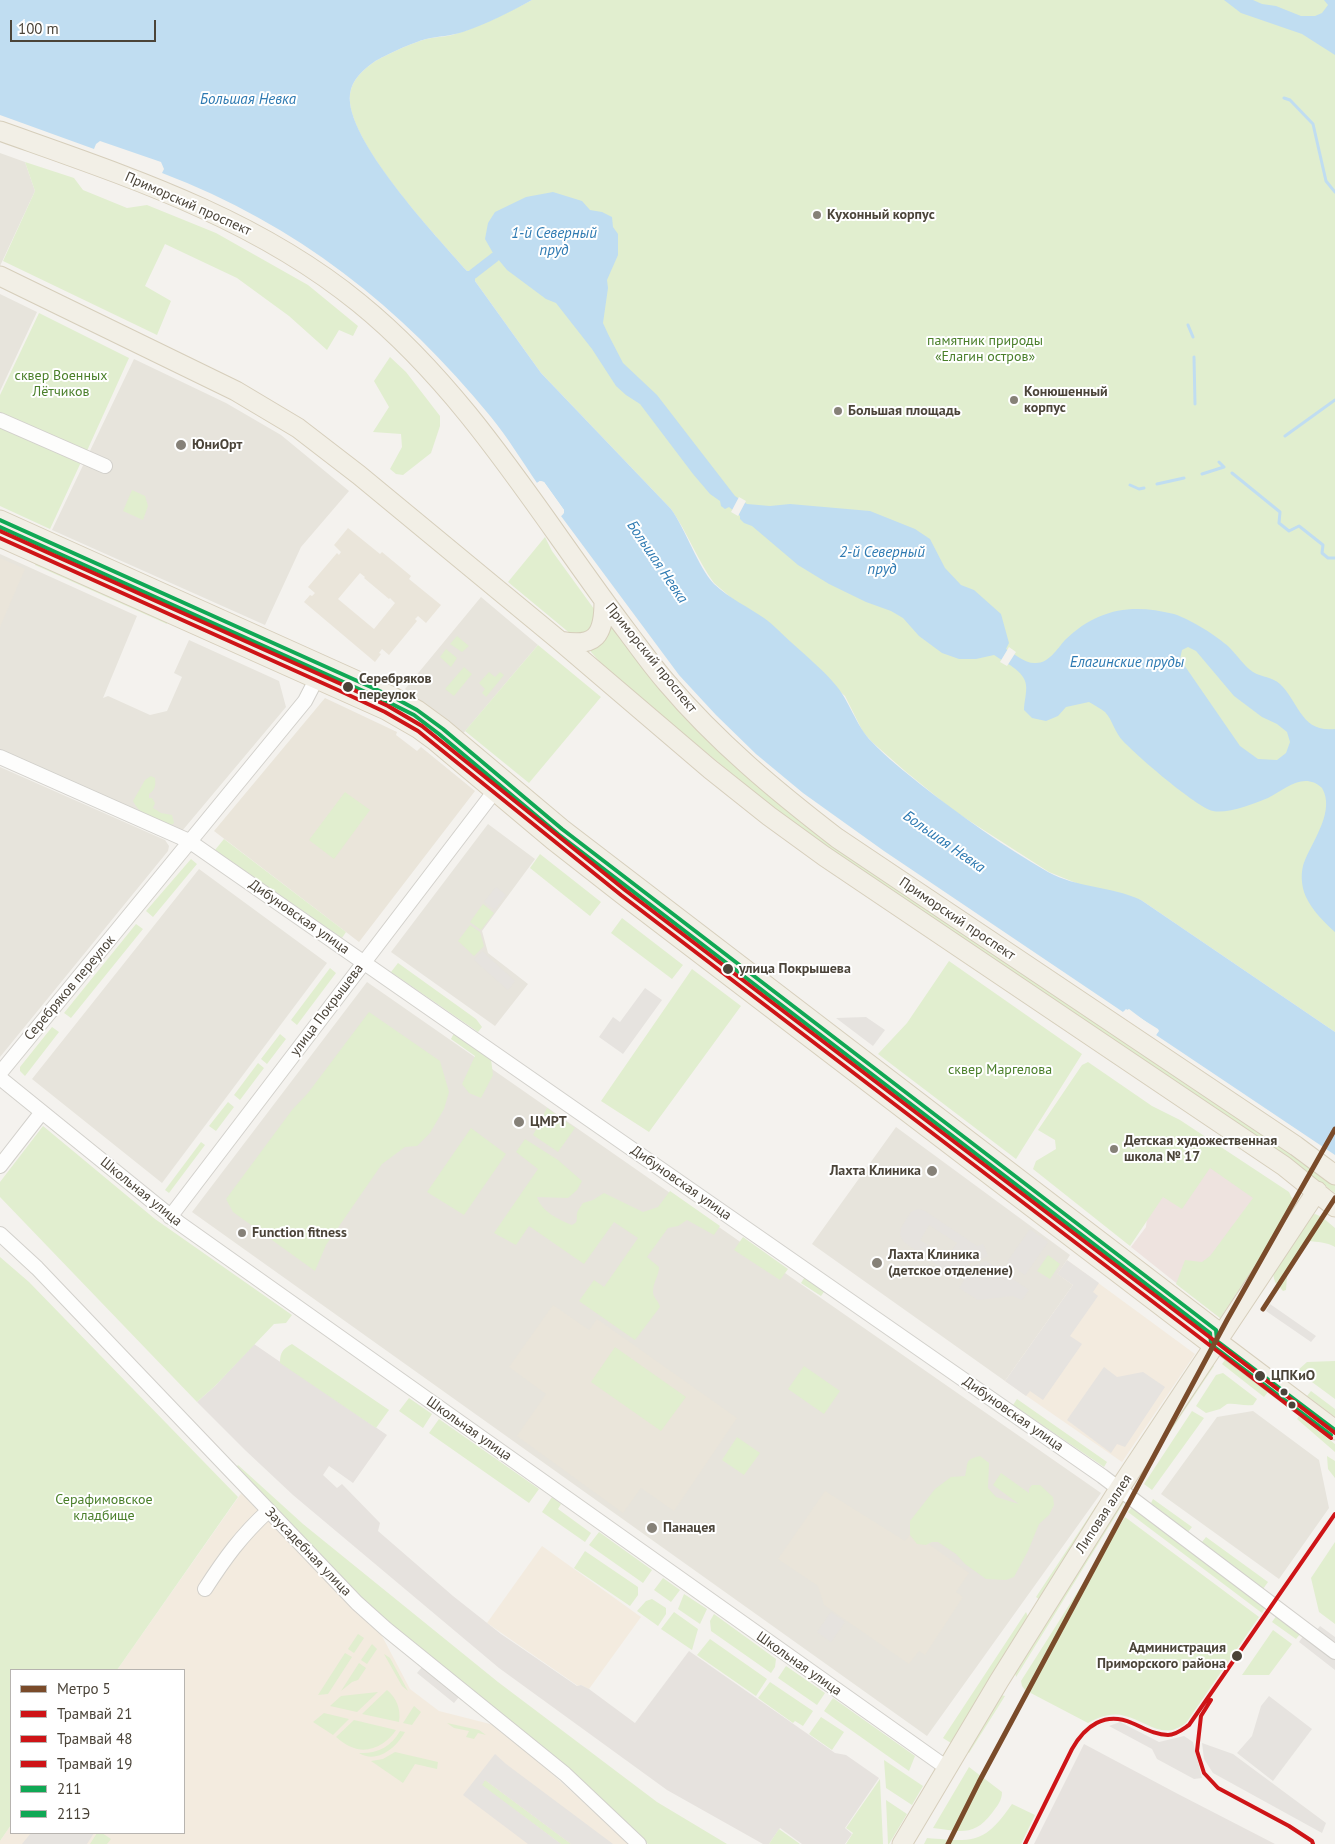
<!DOCTYPE html>
<html>
<head>
<meta charset="utf-8">
<style>
	body { margin:0 }
	#map { position:relative; width:1335px; height:1844px; overflow:hidden; background:#f4f2ee; font-family:"PT Sans",sans-serif }
	canvas { display:block }
	.legend { position:absolute; left:10px; top:1669px; width:175px; height:165px; box-sizing:border-box; background:#fff; border:1px solid #b7b4b0; margin:0; padding:6px 9px; list-style:none; font-size:15px; color:#4b4439 }
	.legend li { display:flex; align-items:center; gap:10px; height:25px }
	.legend b { width:25px; border:1px solid #b7b4b0 }
	.scale { position:absolute; left:10px; top:20px; width:146px; height:22px; box-sizing:border-box; border:2px solid #4b4439; border-top:0; padding-left:6px; font-size:15px; line-height:18px; white-space:nowrap; color:#4b4439; -webkit-text-stroke:4px #fff; paint-order:stroke }
</style>
</head>
<body>
<div id="map">
<canvas width="1335" height="1844"></canvas>
<ul class="legend">
<li><b style="height:6px;background:#7a4b2a"></b>Метро 5</li>
<li><b style="height:6px;background:#ce1417"></b>Трамвай 21</li>
<li><b style="height:6px;background:#ce1417"></b>Трамвай 48</li>
<li><b style="height:6px;background:#ce1417"></b>Трамвай 19</li>
<li><b style="height:6px;background:#10a855"></b>211</li>
<li><b style="height:6px;background:#10a855"></b>211Э</li>
</ul>
<div class="scale">100 m</div>
</div>
<script>
const ctx = document.querySelector('canvas').getContext('2d');
ctx.lineJoin = 'round';
function fillPath(path, color) {
  ctx.fillStyle = color;
  ctx.fill(path, 'evenodd');
}
function stroke(path, color, width, dash) {
  ctx.strokeStyle = color;
  ctx.lineWidth = width;
  ctx.lineCap = dash ? 'butt' : 'round';
  ctx.setLineDash(dash || []);
  ctx.stroke(path);
}
function drawText(font, color, halo, rows, align = 'center') {
  ctx.font = font + ' "PT Sans",sans-serif';
  ctx.lineWidth = 4;
  ctx.setLineDash([]);
  ctx.textBaseline = 'middle';
  ctx.strokeStyle = halo;
  ctx.fillStyle = color;
  for (const [text, x, y, turn = 0] of rows) {
    ctx.save();
    ctx.translate(x, y);
    ctx.rotate((+turn || 0) * Math.PI / 180);
    ctx.textAlign = isNaN(turn) ? turn : align;
    if (halo) ctx.strokeText(text, 0, 0);
    ctx.fillText(text, 0, 0);
    ctx.restore();
  }
}
fillPath(new Path2D(`
	M0 153 25 162 35 191 0 266Z
	M0 294 37 312 0 391Z
	M134 359 226 403 281 435 349 491 301 547 265 625 52 530Z
	M0 554 137 616 103 698 108 696 150 715 167 711 182 677 174 673 189 640 279 681 286 707 182 831 0 749Z
	M481 597 538 645 461 736 405 689Z
	M0 767 165 840 169 846 168 851 0 1057Z
	M488 824 535 859 482 931 488 953 528 984 495 1026 391 952Z
	M199 869 327 963 162 1183 32 1079Z
	M367 982 1101 1493 927 1736 192 1212Z
	M896 1127 1070 1255 1058 1274 1073 1285 1005 1381 812 1244Z
	M1253 1411 1319 1460 1329 1508 1279 1579 1161 1494 1217 1417Z`), '#e7e4dc');
fillPath(new Path2D(`
	M1067 1260 1195 1354 1122 1462 1005 1381 1073 1285 1057 1274Z
	M242 1492 382 1636 410 1689 439 1711 494 1725 519 1744 630 1844H0V1841L11 1825V1833H184V1670H117Z
	M542 1546 641 1617 589 1689 581 1685 578 1686 487 1623Z`), '#f3ebdf');
fillPath(new Path2D(`
	M254 1344 387 1435 353 1483 329 1466 323 1475 337 1488 342 1484 380 1523 378 1531 453 1596 501 1634 577 1686 581 1685 589 1689 635 1723 689 1651 835 1753 846 1755 879 1778 845 1828 852 1834 845 1844H802L780 1828 769 1844H763L667 1790 499 1668 293 1495 245 1450 197 1402 215 1386Z
	M1084 1744 1178 1794 1275 1844H1034Z`), '#e6e2de');
fillPath(new Path2D(`
	M348 528 380 554 382 552 411 576 409 579 441 605 426 623 418 616 415 619 417 621 389 655 382 649 379 653 381 654 375 662 304 602 310 595 312 596 315 593 308 587 337 553 339 555 341 552 334 545ZM360 573 365 577 364 578 389 599 390 598 395 603 374 629 338 599Z
	M0 558 25 569 0 627Z
	M325 698 397 732 396 735 417 751 421 747 475 791 359 942 214 831Z
	M553 1305 589 1330 597 1319 737 1418 674 1511 641 1488 623 1513 517 1436 546 1394 509 1367Z
	M825 1491 905 1541 912 1532 969 1573 956 1592 963 1597 925 1655 919 1651 909 1664 824 1605 818 1586 778 1559Z`), '#eae5da');
fillPath(new Path2D(`
	M1211 1145 1299 1202 1220 1318 1131 1247 1146 1227 1147 1218 1196 1147Z`), '#eee3df');
fillPath(new Path2D(`
	M532 0H1335V1032L1141 900 1081 885 1049 872 954 811 905 771 872 742 863 732 845 696 714 583C697 560 688 533 671 509L541 373 475 281V277L470 271H467C437 237 344 139 350 94 352 79 363 70 374 62 385 55 414 42 426 39 435 37 444 37 452 35 477 28 509 12 532 0Z
	M25 162 74 178 83 190 127 208 147 205 216 233 308 285 358 326 353 336 339 330 327 350 289 316 237 278 165 244 145 286 171 301 157 335 3 261 35 191Z
	M39 313 129 358 86 453 0 417V395Z
	M390 357 406 372 440 416V426L431 453 403 475 396 474 390 469 402 447 401 434 373 432 389 407 374 381Z
	M0 426 82 460 50 529 0 506Z
	M132 490 145 496 148 506 143 520 123 511Z
	M545 537 552 551 597 613 592 634 572 635 508 582Z
	M38 558 167 622V624L35 565Z
	M611 628 614 629 736 766 779 804 832 845 1291 1154 1335 1185V1193L1288 1159 829 849 775 809 611 674 591 652V648Z
	M457 636 469 646 462 652 450 644Z
	M538 645 601 697 529 783 465 731Z
	M446 649 457 658 451 667 440 657Z
	M464 667 472 674 454 696 445 689Z
	M489 672 495 677 500 672 504 675 486 697 482 693 485 689 479 683Z
	M151 776 155 778C156 786 155 790 149 794V798H152L155 803 153 808 161 813 172 815 174 823 169 827C165 823 164 823 158 821 148 819 137 810 133 801L145 780Z
	M345 792 370 810 334 859 309 840Z
	M224 839 346 932 342 938 215 850Z
	M540 854 601 902 590 916 530 868Z
	M191 859 197 864 153 917 146 911Z
	M483 904 494 913 481 930 470 922Z
	M622 918 683 965 672 979 611 933Z
	M136 924 143 929 71 1018 64 1013Z
	M470 925 480 932 484 946 474 956 458 941Z
	M949 961 1082 1054 1016 1159 878 1054 907 1023Z
	M398 963 476 1019 482 1027 478 1032 391 972Z
	M330 968 336 973 297 1025 291 1020Z
	M692 969 741 1006 649 1132 601 1101Z
	M369 1012 440 1061 449 1092 444 1109 430 1133 417 1146 405 1147 382 1164 326 1245 315 1271 233 1212 226 1199 292 1110 308 1093Z
	M52 1027 59 1032 25 1076 20 1071V1067Z
	M454 1033 491 1059 493 1075 481 1098 469 1093 462 1084 475 1056 451 1039Z
	M280 1034 286 1039 267 1064 261 1059Z
	M1088 1062 1152 1106 1180 1120 1289 1192 1295 1205 1220 1318 1176 1284 1185 1260 1202 1262 1210 1256 1253 1198 1210 1168 1182 1209 1163 1197 1130 1246 1033 1169 1036 1161 1056 1149 1055 1140 1038 1130 1082 1065Z
	M258 1063 264 1068 240 1100 234 1095Z
	M228 1102 234 1107 216 1131 209 1126Z
	M547 1108 575 1128 558 1152 533 1135Z
	M43 1126 155 1219 292 1315 286 1323 274 1324 215 1386 197 1402 0 1197V1182Z
	M471 1128 506 1154 464 1215 427 1192Z
	M525 1139 558 1160 582 1181 577 1190 568 1198 537 1197C541 1211 559 1220 572 1225 579 1222 576 1219 577 1213 578 1210 581 1206 583 1203L593 1200 604 1193 643 1212 658 1207 670 1191 720 1226 714 1235 687 1220 678 1226 668 1228 647 1257 659 1267C659 1276 653 1282 653 1292 653 1298 659 1301 660 1307L635 1340 579 1301 594 1280 604 1287 638 1238 614 1222 584 1264 529 1226 516 1245 494 1233 538 1169 516 1152Z
	M201 1142 205 1145 169 1193 165 1190Z
	M1315 1214 1322 1217 1335 1228V1247C1326 1242 1318 1242 1308 1241L1287 1276 1286 1290 1283 1291 1275 1282 1272 1271 1311 1215Z
	M743 1237 788 1269 780 1280 734 1250Z
	M1048 1255 1060 1264 1050 1279 1037 1271Z
	M0 1257 29 1282 238 1497 117 1670H11V1825L0 1841Z
	M806 1275 826 1289 821 1296 801 1283Z
	M292 1344 389 1410 376 1428 280 1363C280 1352 283 1349 292 1344Z
	M615 1347 686 1397 661 1431 591 1382Z
	M1225 1360 1268 1392 1264 1397 1222 1364Z
	M1335 1361V1399L1297 1371 1307 1362Z
	M1211 1364 1214 1366 1140 1477 1137 1474Z
	M804 1366 840 1391 824 1414 788 1389Z
	M1223 1373 1257 1399 1253 1405C1242 1406 1236 1403 1227 1404L1220 1409 1206 1413 1196 1406 1216 1375Z
	M1311 1391 1335 1409V1417L1307 1396Z
	M409 1398 432 1414 423 1428 399 1411Z
	M1017 1399 1107 1462 1104 1467 1013 1405Z
	M1192 1411 1204 1418 1152 1490 1144 1484Z
	M1299 1416 1335 1444V1452L1297 1419Z
	M439 1419 539 1489 529 1503 429 1433Z
	M737 1437 760 1453 744 1475 722 1460Z
	M980 1456 989 1463 988 1488 996 1497 1019 1504 993 1485 1001 1473 1029 1493V1489L1032 1485H1040L1053 1497 1054 1505 1049 1515 1039 1524 1028 1551 1014 1577 1006 1580 986 1579 965 1564 956 1554 938 1542H932L926 1545 917 1544 910 1535V1521L935 1489 951 1477 965 1476C969 1463 963 1460 980 1456Z
	M1327 1456 1335 1461V1478L1328 1469Z
	M238 1465 303 1524 498 1682 657 1802 727 1844H648L597 1795 376 1612 236 1467Z
	M552 1497 561 1504 558 1509 591 1533 585 1542 542 1512Z
	M1153 1499 1192 1527 1188 1532 1151 1503Z
	M1124 1502 1016 1677 1015 1673 1121 1503Z
	M1134 1505 1266 1606 1262 1613 1128 1512Z
	M1096 1506 1099 1508 1040 1600 1036 1597Z
	M1125 1517 1259 1617 1186 1723C1162 1741 1149 1722 1125 1716 1112 1712 1099 1717 1088 1723L1025 1690 1022 1686 1021 1681Z
	M599 1532 652 1570 643 1583 589 1545Z
	M1206 1537 1268 1582 1263 1589 1202 1542Z
	M1335 1542V1624L1319 1612 1311 1578Z
	M585 1551 638 1587V1595L630 1606 574 1568Z
	M663 1578 680 1590 671 1602 654 1590Z
	M684 1594 707 1609 700 1624 678 1609Z
	M652 1599 666 1608V1614L658 1626 637 1611 646 1601Z
	M674 1612 698 1629 692 1650 661 1629Z
	M1026 1612 1029 1619 951 1743 943 1738Z
	M714 1614 776 1659 775 1667 771 1673 711 1631 710 1621Z
	M1277 1615 1301 1633 1296 1639 1272 1622Z
	M1273 1630 1292 1644 1269 1675H1242Z
	M358 1634 364 1638 354 1653 348 1649Z
	M710 1639 767 1679 756 1696 697 1655Z
	M372 1644 377 1649 367 1664 361 1660Z
	M345 1653 352 1657 328 1694 318 1695Z
	M384 1654 390 1658 408 1691 402 1686Z
	M359 1663 366 1668 358 1680 352 1682 341 1691Z
	M786 1666 825 1693 817 1705 778 1678Z
	M770 1682 813 1711 803 1726 795 1721 793 1723 758 1698Z
	M387 1690C397 1698 401 1710 399 1722L362 1714Z
	M378 1692 357 1712 330 1706 341 1696Z
	M1001 1695 1005 1696 969 1753 966 1751Z
	M833 1698 915 1756 909 1771 824 1711Z
	M414 1706 421 1712 412 1725 403 1723Z
	M324 1713 349 1719 333 1735 313 1722Z
	M821 1717 844 1732 832 1750 809 1734Z
	M354 1720 396 1730C388 1743 370 1754 354 1748 347 1746 341 1741 336 1737Z
	M447 1723 479 1730 486 1735 478 1733 474 1739 466 1737 469 1731 454 1728Z
	M400 1731 405 1732C396 1748 377 1764 359 1753 377 1754 391 1747 400 1731Z
	M395 1752 438 1762 437 1769 415 1764 403 1783 371 1761 383 1759Z
	M884 1760 923 1786 912 1805 886 1788Z
	M969 1767 1002 1792C1002 1801 997 1806 992 1813 974 1837 960 1831 933 1828Z
	M880 1779 883 1844H846L853 1833 846 1828Z
	M485 1780 571 1844H561L481 1785Z
	M886 1800 907 1814 889 1844H888Z
	M1012 1804 1035 1815 1021 1844H924L927 1838C975 1842 984 1844 1012 1804Z
	M779 1829 800 1844H769Z
	M97 1833H102L111 1839 107 1844H90Z`), '#e1eecf');
fillPath(new Path2D(`
	M496 887 506 895 495 910 484 902Z
	M482 951 515 981 508 990 474 960Z
	M645 988 662 1000 623 1054 599 1037 613 1017 620 1022Z
	M866 1017 885 1030 873 1046 836 1018Z
	M918 1209 925 1211 977 1246 983 1244 988 1256 969 1264 964 1272 952 1275 904 1242 900 1235 901 1228 911 1212ZM929 1225 957 1243 947 1258 920 1240Z
	M1030 1229 1048 1242 1025 1275 1007 1262Z
	M1067 1260 1099 1283 1093 1292 1098 1296 1070 1336 1082 1344 1043 1400 1030 1391 1026 1396 1005 1381 1073 1285 1057 1274Z
	M986 1261 1029 1290 1022 1300 1012 1296 978 1300 959 1288 973 1266Z
	M1270 1304 1316 1336 1311 1342 1266 1311Z
	M1104 1367 1117 1377 1143 1372 1165 1387 1125 1447 1117 1444 1111 1453 1067 1420Z
	M831 1612 845 1622 831 1642 817 1632Z
	M1320 1626 1335 1637V1646L1316 1631Z
	M1304 1635 1335 1659V1670L1299 1642Z
	M422 1667 459 1697 454 1703 417 1673Z
	M1269 1696 1312 1729 1273 1781 1237 1753 1252 1736 1261 1706Z
	M1120 1722 1159 1742 1184 1736 1193 1742 1202 1778 1194 1779 1157 1759 1152 1749 1109 1726Z
	M1202 1743 1233 1754 1326 1823 1322 1833 1213 1773 1204 1759Z
	M495 1754 506 1764 613 1844H571L485 1780 482 1785 561 1844H528L463 1795Z
	M31 1833H94L87 1844H22Z`), '#e6e3df');
fillPath(new Path2D(`
	M0 0H532C510 12 487 24 463 32 451 36 439 36 426 39 414 42 385 55 374 62 363 70 352 79 350 94 344 138 437 237 467 271H470L475 277V281L541 373 671 509C686 530 698 567 714 584 729 598 748 607 764 618 774 625 783 635 792 643 806 656 821 668 833 682 850 700 855 725 872 742 886 757 904 771 920 784 961 816 1003 846 1048 872 1077 888 1111 886 1141 900L1335 1032V1155L1156 1035 1158 1031 1129 1009 1123 1012 884 851 803 793 756 754 716 715 679 675 561 516 563 514 564 510 544 482 540 481 537 483C522 461 508 438 491 417 400 306 298 225 162 173L164 169 161 162 100 141 96 144 94 149 0 115Z
	M1224 0H1253L1262 4 1276 6 1301 16H1315L1322 13 1328 5 1324 0H1335V55L1302 34 1241 13Z
	M553 192 582 201 590 210 602 212 612 217 613 227 618 234V255L607 280 608 288 603 323 608 334 623 363 657 395 735 496 747 504 770 506 790 504 870 511 915 529 930 539 945 568 961 585 974 590 1001 614 1009 643 1006 649C1015 654 1025 664 1036 663 1049 663 1057 649 1065 640 1097 609 1131 603 1174 614 1190 619 1217 636 1229 647 1237 655 1244 666 1253 672 1261 677 1273 677 1280 684 1299 702 1301 733 1335 729V932C1324 922 1312 910 1306 897 1301 886 1300 871 1305 860 1314 839 1335 810 1322 788 1304 771 1285 789 1268 798 1254 804 1227 814 1213 811 1196 807 1136 755 1123 741 1115 733 1112 719 1105 712 1100 708 1094 705 1089 702L1066 707 1058 716 1046 721 1032 718 1024 710C1024 702 1027 693 1026 685 1025 671 1004 662 994 655L976 659H959L942 653 919 636 903 618 891 611 866 602 829 584 798 565 752 526 744 523 740 519V516L729 507 725 509 721 506 720 501 710 494 693 474 640 404 626 395 616 386 592 349 556 303 546 299 507 270 493 253 485 239 488 223 495 212 526 197ZM1188 647 1196 651 1234 696 1262 717 1277 724 1287 732 1290 742 1286 753 1277 760 1258 759 1240 746 1180 659 1182 650Z`), '#c0ddf1');
fillPath(new Path2D(`
	M540 481 544 482 564 510V513L561 516 559 514 562 511 542 483 538 485 537 483Z
	M739 497 746 501 738 516 731 512Z
	M1009 647 1016 652 1007 666 1000 662Z
	M1126 1009 1158 1029 1159 1031 1156 1035 1154 1034 1156 1031 1145 1023 1128 1012 1125 1013 1123 1012Z`), '#f4f2ee');
stroke(new Path2D(`
	M1284 98 1290 100 1313 124 1326 181 1335 192
	M1188 325 1193 337
	M1194 357 1195 404
	M1285 436 1335 400
	M1232 473 1280 512 1279 523 1289 531 1299 526 1323 545 1322 553 1328 558H1335
	M1202 474 1224 467 1219 462
	M1157 484 1184 478
	M1130 485 1139 489 1144 488`), '#c0ddf1', 3);
stroke(new Path2D(`
	M473 274 495 257`), '#c0ddf1', 10);
const minor = new Path2D(`
	M0 420 105 466
	M0 757 189 841 1102 1476 1335 1652
	M0 1073 305 701 320 672
	M0 1078 179 1223 947 1768
	M0 1166 42 1112
	M170 1217 500 784
	M0 1234 37 1268 357 1603 386 1629 565 1774 639 1844
	M205 1589C225 1558 241 1536 268 1511`);
const major = new Path2D(`
	M0 131C126 176 254 217 359 303 470 393 543 521 629 634 641 650 653 667 667 683 717 742 776 791 837 838L1296 1146 1335 1175
	M0 276 236 391 298 428 359 475 560 641 710 769 769 816 824 856 1284 1166 1335 1207
	M0 520 393 697 417 710 443 729 562 829 1216 1330 1217 1341
	M0 537 386 710 419 729 434 740 553 840 622 894 1207 1341H1217L1335 1430
	M560 641C596 648 604 635 604 601
	M902 1844 999 1681 1119 1489 1317 1191`);
stroke(minor, '#d2d0cb', 16);
stroke(major, '#d6cebb', 21);
stroke(minor, '#fdfdfc', 14);
stroke(major, '#f2efe6', 19);
stroke(new Path2D(`
	M0 520 393 697 417 710 443 729 562 829 1216 1330 1217 1341 1335 1430`), '#10a855', 4);
stroke(new Path2D(`
	M0 527 390 703 414 715 439 734 558 834 1210 1333 1211 1343 1213 1346 1331 1435`), '#10a855', 4);
stroke(new Path2D(`
	M0 531 341 684 388 706 422 726 625 890 1335 1433`), '#ce1417', 4);
stroke(new Path2D(`
	M0 538 338 690 385 712 418 731 621 895 1331 1438`), '#ce1417', 4);
stroke(new Path2D(`
	M1211 1700 1201 1716 1197 1751 1204 1773 1218 1788 1289 1826 1312 1841 1313 1844
	M1025 1844 1072 1749C1085 1726 1105 1711 1132 1723 1144 1728 1155 1735 1168 1735 1176 1735 1183 1729 1189 1725L1335 1514`), '#ce1417', 4);
stroke(new Path2D(`
	M1263 1309 1335 1198
	M948 1844 979 1782 1227 1320 1335 1129`), '#7a4b2a', 5);
for (const [x, y, r, color] of [
	[817,215,5,"#868178"],
	[1014,400,5,"#868178"],
	[838,411,5,"#868178"],
	[181,445,6,"#868178"],
	[348,687,6,"#4b4439"],
	[728,969,6,"#4b4439"],
	[519,1122,6,"#868178"],
	[1114,1149,5,"#868178"],
	[932,1171,6,"#868178"],
	[242,1233,5,"#868178"],
	[877,1263,6,"#868178"],
	[1260,1376,6,"#4b4439"],
	[1284,1392,4.5,"#4b4439"],
	[1292,1405,4.5,"#4b4439"],
	[652,1528,6,"#868178"],
	[1237,1656,6,"#4b4439"]
]) {
  const dot = new Path2D();
  dot.arc(x, y, r, 0, 2 * Math.PI);
  ctx.fillStyle = color;
  ctx.fill(dot);
  stroke(dot, '#fff', 2);
}
drawText('14px', '#4b4439', '#fff', [
	["Приморский проспект",188,204,24],
	["Приморский проспект",651,658,51],
	["Дибуновская улица",299,917,35],
	["Приморский проспект",957,919,34],
	["Серебряков переулок",70,988,-50],
	["улица Покрышева",327,1010,-53],
	["Дибуновская улица",681,1183,35],
	["Школьная улица",141,1192,39],
	["Дибуновская улица",1013,1414,35],
	["Школьная улица",469,1429,35],
	["Липовая аллея",1104,1514,-57],
	["Заусадебная улица",308,1552,46],
	["Школьная улица",799,1664,35]
]);
drawText('bold 14px', '#4b4439', '#fff', [
	["Кухонный корпус",827,215],
	["Конюшенный",1024,392],
	["корпус",1024,408],
	["Большая площадь",848,411],
	["ЮниОрт",192,445],
	["ЦМРТ",530,1122],
	["Детская художественная",1124,1141],
	["школа № 17",1124,1157],
	["Лахта Клиника",921,1171,"right"],
	["Function fitness",252,1233],
	["Лахта Клиника",888,1255],
	["(детское отделение)",888,1271],
	["Панацея",663,1528]
], 'left');
drawText('14px', '#4a7f2a', '#fff', [
	["памятник природы",985,341],
	["«Елагин остров»",985,357],
	["сквер Военных",61,376],
	["Лётчиков",61,392],
	["сквер Маргелова",1000,1070],
	["Серафимовское",104,1500],
	["кладбище",104,1516]
]);
drawText('bold 14px', '#4b4439', '#fff', [
	["Серебряков",359,679],
	["переулок",359,695],
	["улица Покрышева",739,969],
	["ЦПКиО",1271,1376],
	["Администрация",1226,1648,"right"],
	["Приморского района",1226,1664,"right"]
], 'left');
drawText('italic 15px', '#2e7ab2', '#fff', [
	["Большая Невка",248,100],
	["1-й Северный",554,234],
	["пруд",554,251],
	["2-й Северный",882,553],
	["пруд",882,570],
	["Большая Невка",657,562,56],
	["Елагинские пруды",1127,663],
	["Большая Невка",944,842,35]
]);
</script>
</body>
</html>
